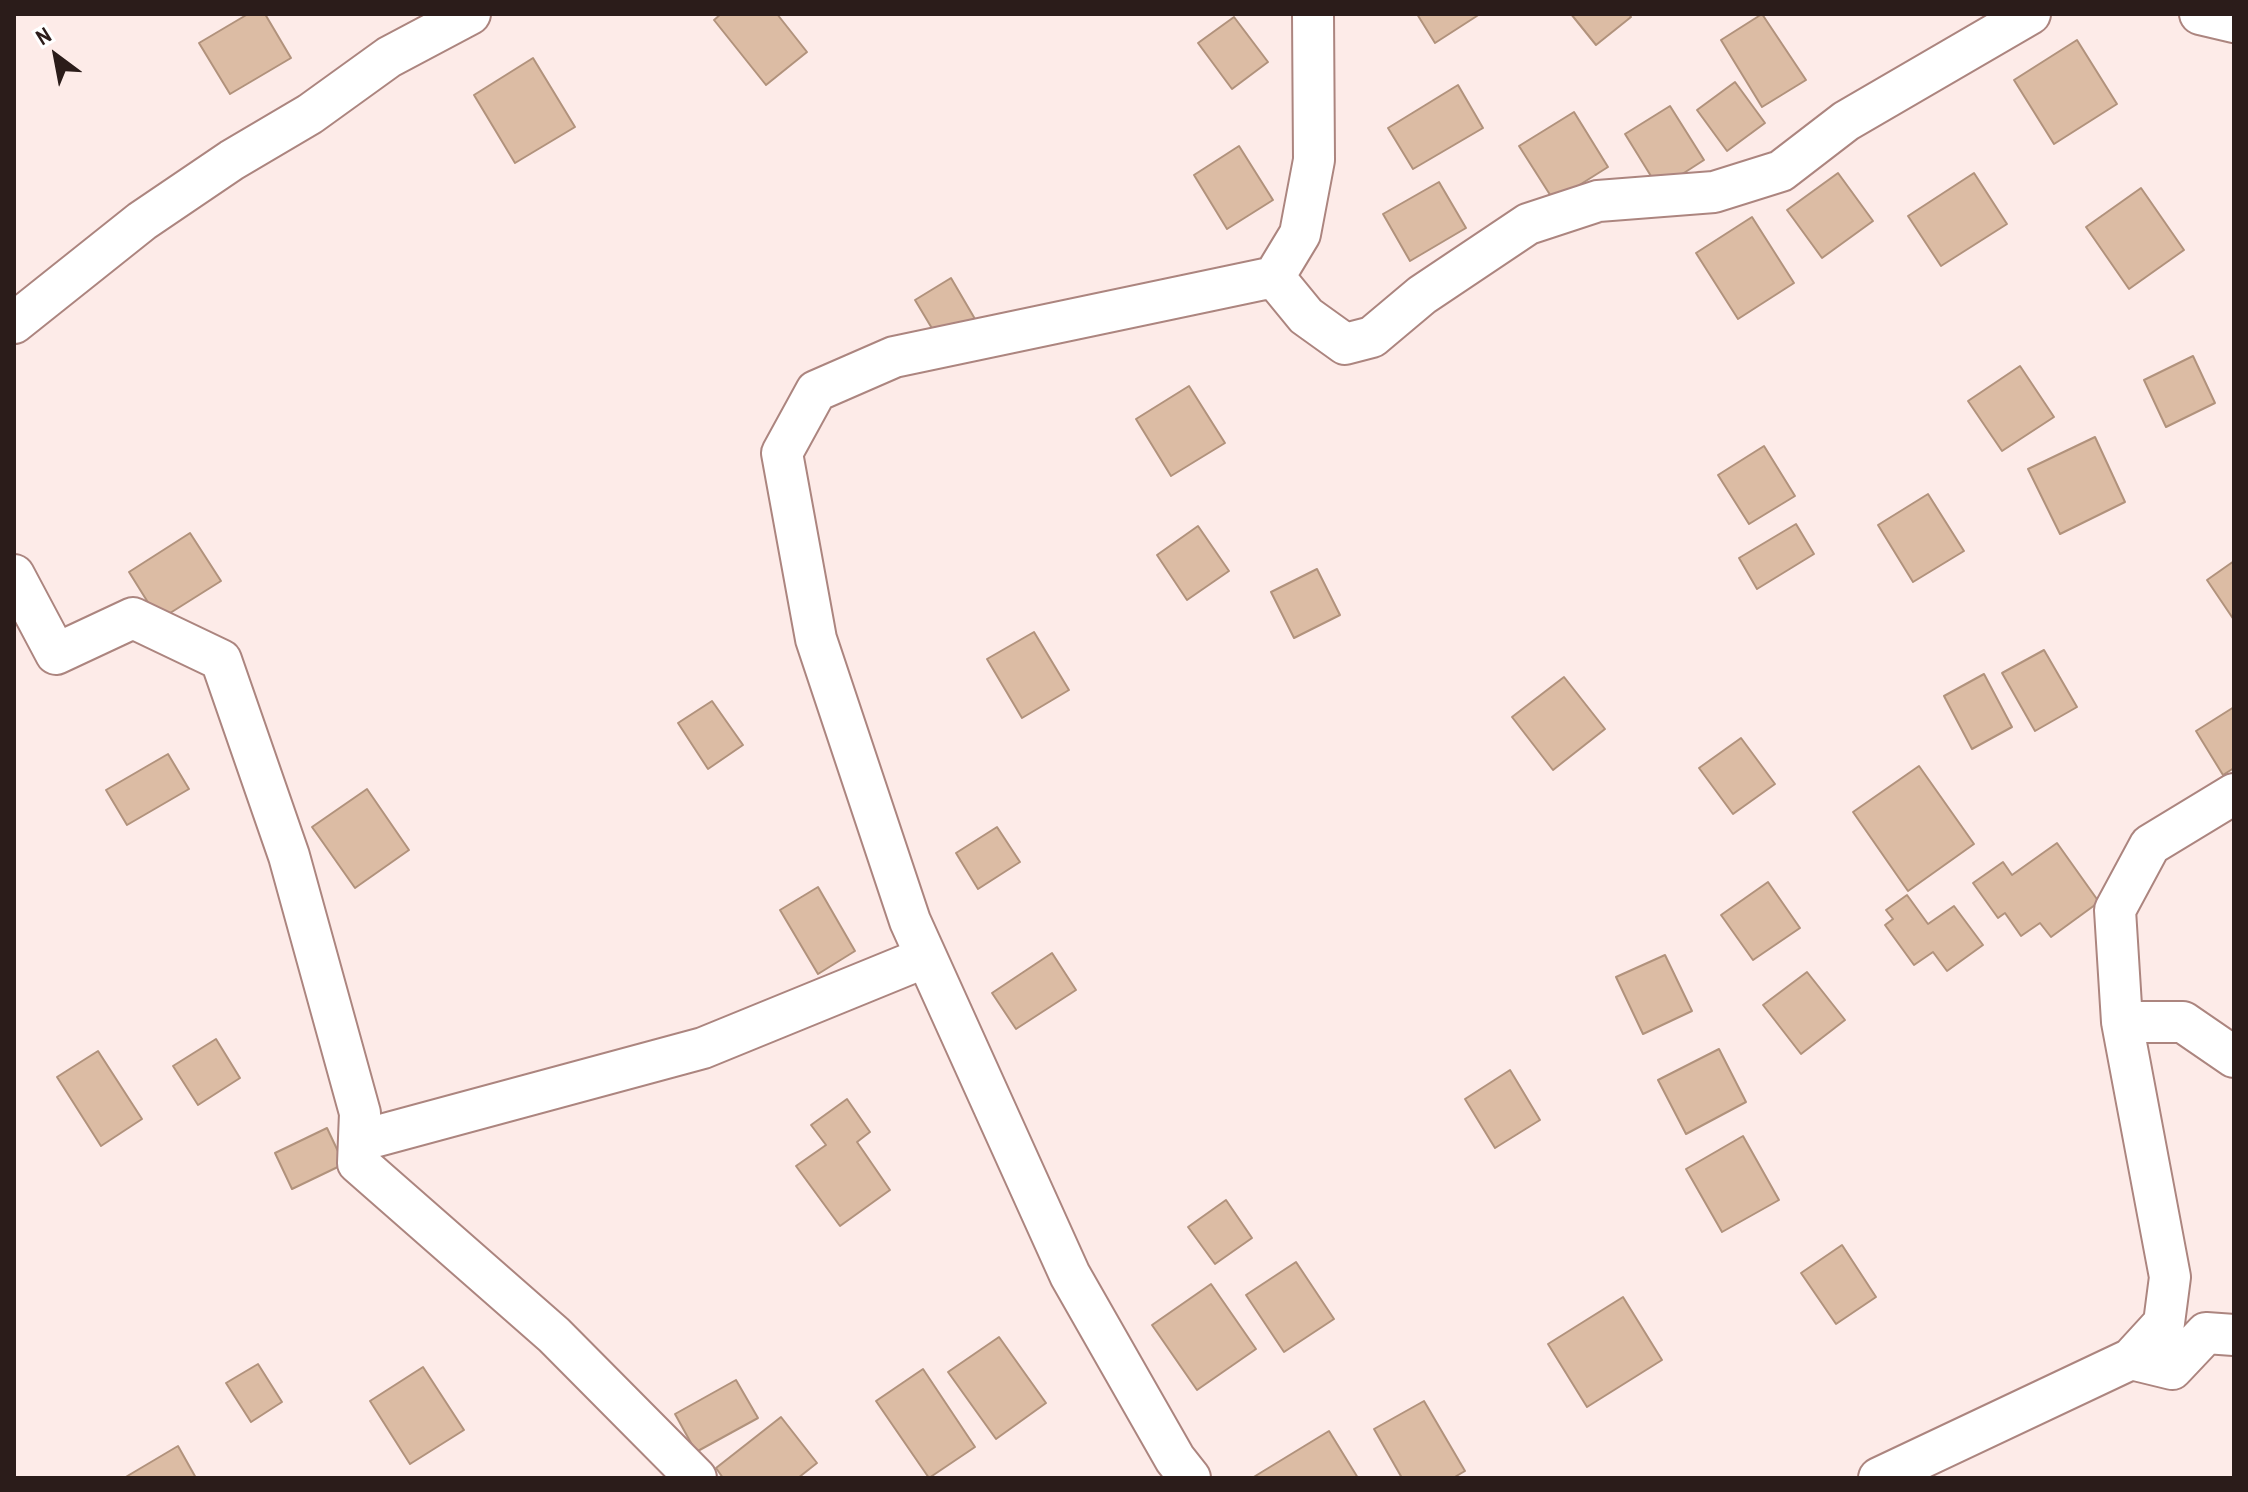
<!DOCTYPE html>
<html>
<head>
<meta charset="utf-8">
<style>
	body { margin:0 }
	#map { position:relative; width:2248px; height:1492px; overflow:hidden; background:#fdebe8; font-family:"Archivo Narrow",sans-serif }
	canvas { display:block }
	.frame { position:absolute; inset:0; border:16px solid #2b1c1a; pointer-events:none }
	.north { position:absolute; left:16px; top:16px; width:80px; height:80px; -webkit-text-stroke:6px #fff; paint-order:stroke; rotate:328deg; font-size:22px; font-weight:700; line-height:32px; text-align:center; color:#2b1c1a }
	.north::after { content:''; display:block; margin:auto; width:28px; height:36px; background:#2b1c1a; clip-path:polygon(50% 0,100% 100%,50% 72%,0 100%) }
</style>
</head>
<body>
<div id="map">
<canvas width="2248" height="1492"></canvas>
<div class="frame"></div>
<div class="north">N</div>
</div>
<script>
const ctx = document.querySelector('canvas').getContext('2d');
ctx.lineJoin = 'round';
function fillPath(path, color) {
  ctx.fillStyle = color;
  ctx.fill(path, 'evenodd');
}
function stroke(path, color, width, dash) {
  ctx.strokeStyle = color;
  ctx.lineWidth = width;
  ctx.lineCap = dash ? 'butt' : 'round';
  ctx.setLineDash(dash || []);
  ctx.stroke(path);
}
const building = new Path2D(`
	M248 14H265L291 58 230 94 199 43Z
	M721 14H777L807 52 766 85 714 20Z
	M1417 14H1480L1435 43Z
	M1571 14H1629L1631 17 1596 45Z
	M1762 14 1806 80 1762 107 1721 40Z
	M1234 17 1268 62 1232 89 1198 43Z
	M2077 40 2117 104 2054 144 2014 80Z
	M533 58 575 127 515 163 474 95Z
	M1735 82 1765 123 1727 151 1697 110Z
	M1458 85 1483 128 1413 169 1388 128Z
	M1670 106 1704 160 1659 189 1625 134Z
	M1574 112 1608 167 1554 201 1519 146Z
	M1239 146 1273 200 1227 229 1194 175Z
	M1838 173 1873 221 1822 258 1787 210Z
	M1974 173 2007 224 1941 266 1908 216Z
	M1439 182 1466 228 1410 261 1383 214Z
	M2141 188 2184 250 2129 289 2086 227Z
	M1752 217 1794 283 1738 319 1696 253Z
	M951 278 975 319 939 340 915 300Z
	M2193 356 2215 403 2166 427 2144 380Z
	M2020 366 2054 417 2002 451 1968 401Z
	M1189 386 1225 443 1171 476 1136 419Z
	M2095 437 2125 502 2060 534 2028 469Z
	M1764 446 1795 496 1749 524 1718 475Z
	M1928 494 1964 551 1913 582 1878 525Z
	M1796 524 1814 554 1757 589 1739 558Z
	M1198 526 1229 571 1187 600 1157 555Z
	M190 533 221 581 159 620 129 572Z
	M2234 561V620L2207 580Z
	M1317 569 1340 615 1294 638 1271 592Z
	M1034 632 1069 690 1022 718 987 659Z
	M2044 650 2077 707 2035 731 2002 673Z
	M1984 674 2012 727 1972 749 1944 696Z
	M1564 677 1605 729 1553 770 1512 717Z
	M712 701 743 745 708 769 678 723Z
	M2234 707V768L2223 775 2196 731Z
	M1741 738 1775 784 1733 814 1699 768Z
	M168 754 189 789 127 825 106 790Z
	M1919 766 1974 844 1908 891 1853 812Z
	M367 789 409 850 355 888 312 827Z
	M997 827 1020 862 978 889 956 853Z
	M2057 843 2099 902 2051 937 2040 923 2021 936 2005 913 1998 918 1973 883 2003 862 2012 875Z
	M1768 882 1800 928 1753 960 1721 915Z
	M818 887 855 951 818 974 780 910Z
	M1907 895 1928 924 1954 906 1983 945 1947 971 1933 952 1914 965 1885 925 1893 919 1886 910Z
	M1052 953 1076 990 1016 1029 992 993Z
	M1665 955 1692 1011 1643 1034 1616 977Z
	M1807 972 1845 1020 1801 1054 1763 1005Z
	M216 1039 240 1078 198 1105 173 1066Z
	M1719 1049 1746 1102 1686 1134 1658 1080Z
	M98 1051 142 1119 101 1146 57 1077Z
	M1510 1070 1540 1120 1495 1148 1465 1099Z
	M847 1099 870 1132 857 1142 890 1190 840 1226 796 1166 826 1145 811 1125Z
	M327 1128 344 1164 292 1189 275 1153Z
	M1743 1136 1779 1200 1722 1232 1686 1169Z
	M1226 1200 1252 1238 1215 1264 1188 1227Z
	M1842 1245 1876 1297 1836 1324 1801 1273Z
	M1296 1262 1334 1319 1284 1352 1246 1295Z
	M1211 1284 1256 1349 1197 1390 1152 1325Z
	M1623 1297 1662 1360 1587 1407 1548 1344Z
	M999 1337 1046 1403 996 1439 948 1372Z
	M258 1364 282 1402 251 1422 226 1383Z
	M423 1367 464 1430 410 1464 370 1401Z
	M923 1369 975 1447 929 1478 876 1401Z
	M736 1380 758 1418 696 1452 675 1414Z
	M1424 1401 1465 1471 1453 1478H1402L1374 1429Z
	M781 1417 817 1463 798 1478H723L716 1468Z
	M1329 1431 1358 1478H1252Z
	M178 1446 196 1478H124Z`);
fillPath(building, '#dcbca4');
stroke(building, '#b1927c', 2);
const minor = new Path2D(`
	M2200 14 2234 22
	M1274 277 1306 316 1345 344 1372 337 1422 295 1528 224 1598 201 1714 192 1781 171 1846 121 2030 14
	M14 323 142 221 232 160 310 114 389 57 470 14
	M14 575 56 654 133 618 221 660 289 856 360 1113 358 1163 554 1335 696 1478
	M2122 1022H2183L2234 1057
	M359 1141 703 1048 926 957
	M2131 1359 2172 1369 2206 1333 2234 1335
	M1190 1478 1175 1459 1070 1275 910 921 816 639 782 453 816 391 894 357 1274 277 1300 234 1314 160 1313 14
	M1879 1478 2131 1359 2164 1323 2170 1277 2122 1022 2115 910 2150 845 2234 794`);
stroke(minor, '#ac857f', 44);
stroke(minor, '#fff', 40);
</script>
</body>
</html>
